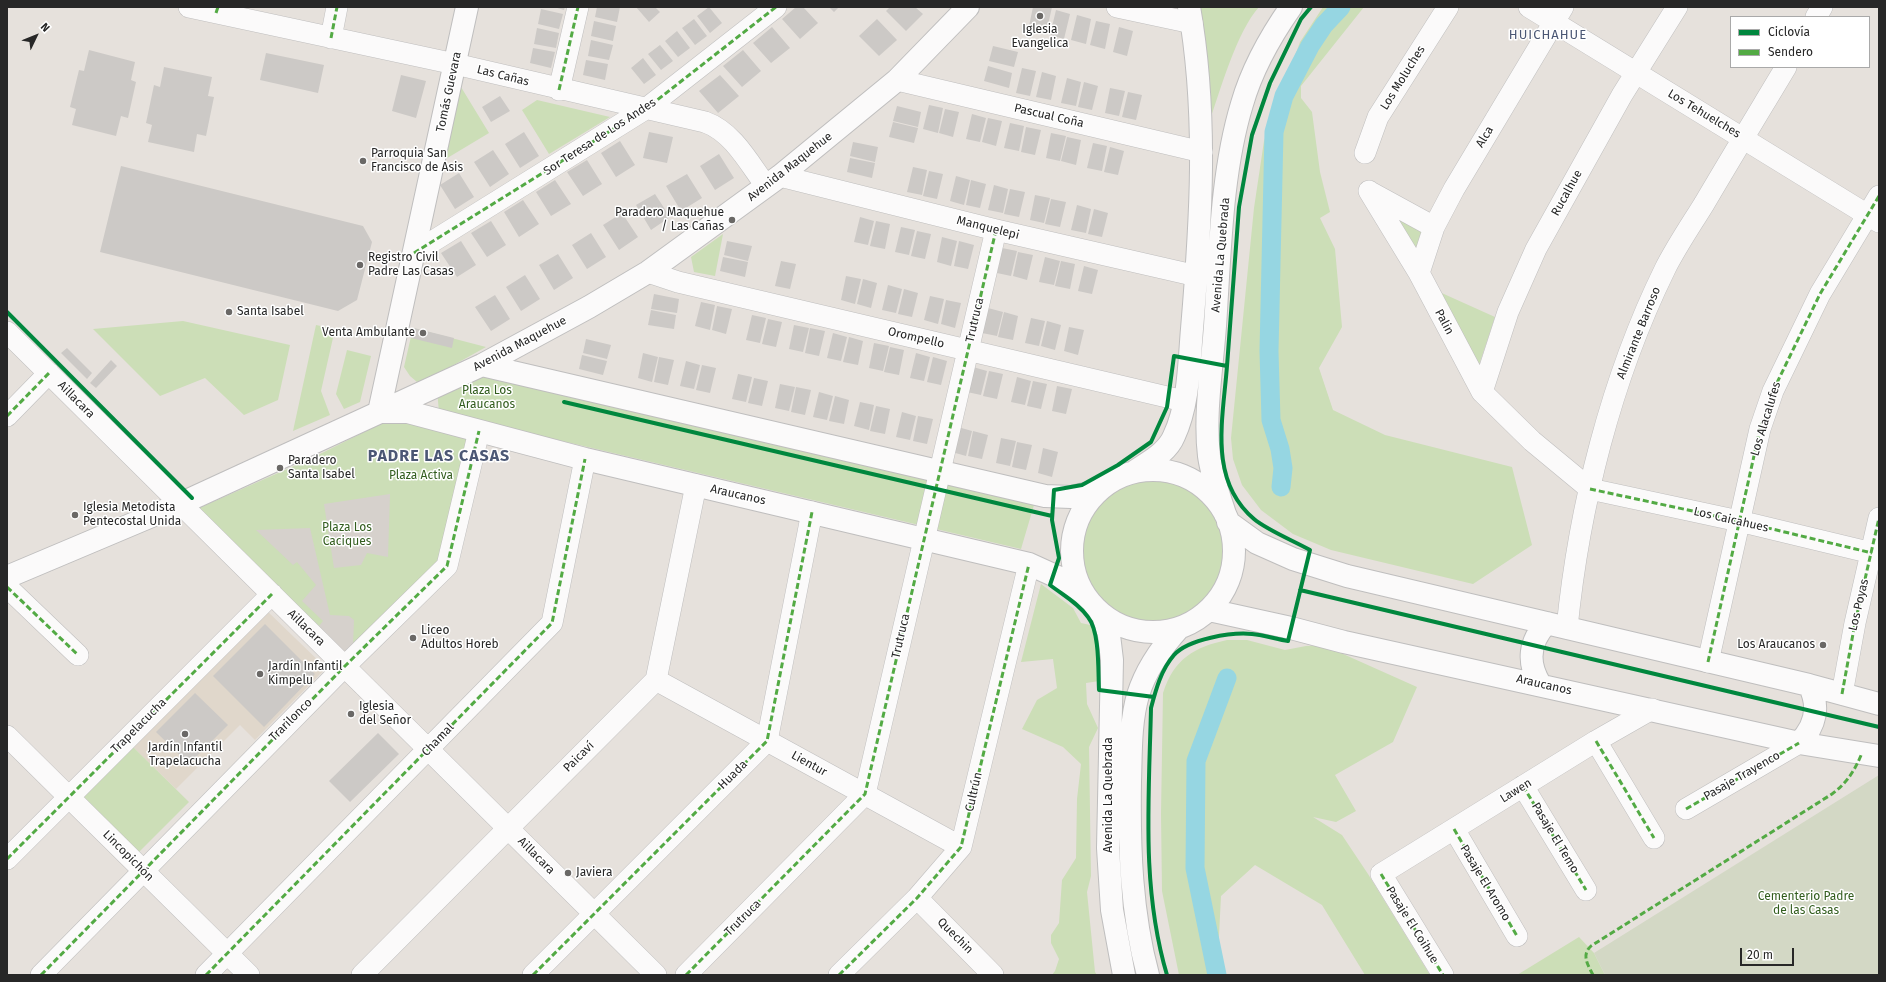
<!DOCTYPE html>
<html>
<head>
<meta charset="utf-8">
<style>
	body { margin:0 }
	#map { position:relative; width:1886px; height:982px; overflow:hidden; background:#e6e1dc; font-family:"Fira Sans",sans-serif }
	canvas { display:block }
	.frame { position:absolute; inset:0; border:8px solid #272727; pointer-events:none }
	.legend { position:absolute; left:1730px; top:16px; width:140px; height:52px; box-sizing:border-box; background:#fff; border:1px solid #a9a9a9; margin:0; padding:5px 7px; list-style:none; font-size:12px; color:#272727 }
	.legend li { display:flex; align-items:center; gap:8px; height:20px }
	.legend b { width:20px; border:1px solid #a9a9a9 }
	.north { position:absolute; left:16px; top:16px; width:40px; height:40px; -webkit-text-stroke:3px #fff; paint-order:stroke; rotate:47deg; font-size:11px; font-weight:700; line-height:16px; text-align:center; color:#272727 }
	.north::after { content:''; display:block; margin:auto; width:14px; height:18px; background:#272727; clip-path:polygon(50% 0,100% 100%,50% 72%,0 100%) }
	.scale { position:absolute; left:1740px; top:948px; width:54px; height:18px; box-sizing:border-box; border:2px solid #272727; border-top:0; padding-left:5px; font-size:12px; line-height:14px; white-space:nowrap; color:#272727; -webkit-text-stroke:3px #fff; paint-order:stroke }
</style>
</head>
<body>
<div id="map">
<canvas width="1886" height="982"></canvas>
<div class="frame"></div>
<ul class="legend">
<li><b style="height:5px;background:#00873e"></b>Ciclovía</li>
<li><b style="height:5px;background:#53aa44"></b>Sendero</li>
</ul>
<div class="north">N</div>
<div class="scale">20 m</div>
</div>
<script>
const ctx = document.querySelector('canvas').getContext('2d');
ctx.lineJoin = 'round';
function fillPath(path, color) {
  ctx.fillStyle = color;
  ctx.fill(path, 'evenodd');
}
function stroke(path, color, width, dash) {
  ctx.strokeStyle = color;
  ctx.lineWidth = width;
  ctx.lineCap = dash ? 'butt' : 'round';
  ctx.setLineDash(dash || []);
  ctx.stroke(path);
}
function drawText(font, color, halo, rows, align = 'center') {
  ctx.font = font + ' "Fira Sans",sans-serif';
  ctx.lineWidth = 3;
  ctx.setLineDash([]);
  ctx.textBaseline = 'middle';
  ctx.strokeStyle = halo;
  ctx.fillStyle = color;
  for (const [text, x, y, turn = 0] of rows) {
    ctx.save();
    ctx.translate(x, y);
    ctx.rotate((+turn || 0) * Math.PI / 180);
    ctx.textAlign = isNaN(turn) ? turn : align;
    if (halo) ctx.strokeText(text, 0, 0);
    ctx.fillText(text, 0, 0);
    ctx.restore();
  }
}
fillPath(new Path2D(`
	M264 608 326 668 255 740 240 725 176 789 129 743Z`), '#e0d7cb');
fillPath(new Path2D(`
	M1200 7H1259C1237 31 1220 91 1209 123Z
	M1323 7H1364L1301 86V98L1312 112 1320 172 1330 212 1320 218 1335 249 1342 327 1319 368 1333 410 1385 435 1512 467 1532 545 1473 584 1331 550 1293 534 1261 510 1242 485 1233 459 1231 438 1254 208 1264 141 1300 42Z
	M461 87 489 133 444 160Z
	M537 100 610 117 549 154 522 110Z
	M1384 206 1428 230 1418 260Z
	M723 234 715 276 694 272 691 257Z
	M1435 290 1495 317 1477 371Z
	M183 321 290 345 278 400 244 415 205 378 160 396 93 329Z
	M316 325 335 329 321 391 330 415 293 431Z
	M413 328 486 347 425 381 417 382 410 376 404 367Z
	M347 350 371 356 360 402 344 409 336 394Z
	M475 371 1034 505 1021 549 439 412 437 390Z
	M386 421H406L468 437 439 560 346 654 199 508 312 458Z
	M1080 551a73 73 0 1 1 146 0a73 73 0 1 1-146 0Z
	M1041 584 1073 608 1081 623 1095 626 1106 680 1086 683 1087 704 1098 728 1089 747 1091 876 1087 892 1095 972 1097 975H1052L1055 971 1059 959 1051 943V935L1059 923 1062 880 1076 858 1077 799 1081 764 1063 747 1022 729 1037 700 1057 688 1053 659 1021 662Z
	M1227 640H1247L1285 650 1306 646 1323 645 1417 687 1393 742 1335 775 1356 811 1336 822 1313 817 1342 835 1368 874 1430 975H1365L1322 905 1255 865 1221 896 1217 975H1179L1162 891 1161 814 1163 693C1174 659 1194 647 1227 640Z
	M129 743 189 802 135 856 75 797Z
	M1579 937 1594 953 1605 975H1517Z`), '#ccdeb7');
fillPath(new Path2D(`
	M1879 775V975H1605L1594 953Z`), '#d3d8c5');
fillPath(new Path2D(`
	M390 494 388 557 367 553 361 565 334 568 324 504Z
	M310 528 330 615 349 616 354 620 353 646 346 654 319 626 323 621 302 601 316 585 297 562 293 565 256 530Z`), '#d6d1cc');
stroke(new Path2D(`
	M1281 487 1283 468 1280 449 1271 420 1269 351 1274 132 1284 96 1310 46 1324 25 1341 7
	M1217 975 1195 868 1196 761 1227 678`), '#96d6e2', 19);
fillPath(new Path2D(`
	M554 7H565L564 10Z
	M597 7H620L617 22 595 17Z
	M636 7H655L660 12 649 22Z
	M709 7 722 23 710 33 697 16Z
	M796 7H803L818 23 800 39 782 19Z
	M829 7H839L834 12Z
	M890 7H915L923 14 906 31 886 11Z
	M1033 7H1052L1046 34 1028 31Z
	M541 9 563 14 559 29 538 24Z
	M1056 10 1070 14 1064 39 1050 35Z
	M1077 15 1091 19 1086 44 1071 40Z
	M694 19 707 36 695 45 682 28Z
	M877 19 897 40 879 56 859 36Z
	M594 21 616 26 613 41 591 36Z
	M1096 21 1110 24 1105 49 1090 45Z
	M772 27 790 48 771 63 753 43Z
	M1119 27 1133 31 1127 56 1113 52Z
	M537 28 559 33 556 48 534 44Z
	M677 31 690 48 678 57 665 41Z
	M591 40 613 45 609 60 588 56Z
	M660 45 673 61 661 70 648 54Z
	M993 46 1018 52 1014 67 989 61Z
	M533 48 555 52 551 68 530 63Z
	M89 50 135 62 131 80 136 82 128 118 121 116 116 136 72 125 76 109 70 107 79 70 84 71Z
	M743 50 761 71 742 87 723 66Z
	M266 53 324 65 318 93 260 80Z
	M643 58 656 75 644 84 631 68Z
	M586 60 608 64 605 80 583 75Z
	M988 66 1012 73 1009 88 984 81Z
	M164 67 212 77 208 96 214 97 206 136 197 134 194 152 148 142 152 125 146 123 154 85 160 87Z
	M1022 68 1036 71 1030 96 1016 93Z
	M1042 72 1056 76 1051 100 1036 97Z
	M401 75 426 81 416 118 392 111Z
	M720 75 739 96 718 113 699 91Z
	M1067 78 1081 82 1076 106 1061 103Z
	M1084 82 1098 86 1092 110 1078 107Z
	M1110 88 1125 91 1119 116 1105 113Z
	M1128 92 1142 95 1136 120 1122 117Z
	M500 96 510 111 491 122 482 107Z
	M929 105 943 108 938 133 923 129Z
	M897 106 921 112 918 127 893 121Z
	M945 109 959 112 953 137 939 133Z
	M972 114 986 118 980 142 966 139Z
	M988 118 1002 121 996 146 982 142Z
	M893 122 918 128 914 143 889 137Z
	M1010 123 1024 126 1019 151 1004 148Z
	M1026 127 1041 130 1035 155 1021 152Z
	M524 132 539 156 520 168 505 144Z
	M649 132 673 137 667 163 643 158Z
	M1051 133 1066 136 1060 161 1046 158Z
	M1067 137 1081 140 1076 165 1061 161Z
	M620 141 635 165 616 177 601 153Z
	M853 142 878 147 875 162 850 156Z
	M1093 143 1107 146 1102 171 1087 168Z
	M1110 147 1124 151 1118 175 1104 172Z
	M493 150 509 174 490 187 474 162Z
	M719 154 734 178 715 190 700 166Z
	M850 158 875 163 872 178 847 172Z
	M587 160 602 184 583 196 567 172Z
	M121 166 363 226 372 242 357 300 338 311 100 252Z
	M913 167 927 170 922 195 907 192Z
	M929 171 943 174 937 199 923 196Z
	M459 173 474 197 455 209 440 185Z
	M687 174 702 198 681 211 666 186Z
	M956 176 970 180 964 205 950 201Z
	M555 180 571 204 551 216 536 192Z
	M971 180 986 184 980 208 966 205Z
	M994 185 1008 189 1003 213 988 210Z
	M1010 189 1025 192 1019 217 1004 214Z
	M655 194 670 217 651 230 636 205Z
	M1035 195 1050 198 1044 223 1030 220Z
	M1051 199 1066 202 1060 227 1045 224Z
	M523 200 539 224 519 237 504 212Z
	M1077 205 1091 209 1086 233 1071 230Z
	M1094 209 1108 213 1102 237 1088 234Z
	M622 213 638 237 619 250 603 225Z
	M860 217 874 221 868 245 854 242Z
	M491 221 506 245 487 257 471 233Z
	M876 221 890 224 885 249 870 246Z
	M901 227 915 230 909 255 895 252Z
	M917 231 931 234 925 259 911 256Z
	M591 233 606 257 587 269 572 245Z
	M942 237 957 241 951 266 937 262Z
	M461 241 476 265 457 277 441 253Z
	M727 241 752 246 748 261 724 255Z
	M959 241 974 245 968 269 954 266Z
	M1002 248 1017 251 1011 276 997 273Z
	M1018 252 1033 255 1027 280 1013 276Z
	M558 254 573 278 554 290 539 265Z
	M723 257 748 262 745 277 720 271Z
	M1045 257 1060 261 1054 285 1039 282Z
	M781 261 796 264 790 289 775 286Z
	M1061 261 1075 264 1070 289 1055 286Z
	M1084 266 1098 270 1092 294 1078 291Z
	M525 275 540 299 521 311 506 287Z
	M846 276 861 279 855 304 841 300Z
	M863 279 877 283 871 308 857 304Z
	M888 285 902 289 896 313 882 310Z
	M904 289 918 293 912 317 898 314Z
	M654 294 679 299 677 313 651 309Z
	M495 295 510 319 491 331 475 307Z
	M930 296 944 299 938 324 924 320Z
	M946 300 961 303 955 328 941 324Z
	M701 302 715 305 710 330 695 326Z
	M717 306 732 309 726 334 712 330Z
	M988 308 1003 312 997 336 982 333Z
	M651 310 676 315 674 329 648 325Z
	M1004 312 1018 316 1013 340 998 337Z
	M752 315 766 318 760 343 746 340Z
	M1031 318 1045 321 1039 346 1025 343Z
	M768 319 782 322 776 347 762 344Z
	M1047 321 1061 325 1055 350 1041 346Z
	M794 325 809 328 803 352 789 349Z
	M1069 327 1084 330 1078 355 1064 351Z
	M414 328 454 338 452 348 411 338Z
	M810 328 825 331 819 356 805 353Z
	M833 333 847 337 841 361 827 358Z
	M849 337 863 341 858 365 843 362Z
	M586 339 611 345 607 359 583 353Z
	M874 343 889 346 883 371 869 368Z
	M890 347 904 350 899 375 884 372Z
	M67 348 92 373 87 379 61 353Z
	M643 353 658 357 652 382 638 378Z
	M916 353 930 357 924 381 910 378Z
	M582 355 607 361 603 375 579 369Z
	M659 357 674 360 668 385 654 382Z
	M933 357 947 361 941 385 927 382Z
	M111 360 117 366 96 388 90 383Z
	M686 361 700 365 694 389 680 386Z
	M702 365 716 368 710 393 696 390Z
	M973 367 987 371 981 395 967 392Z
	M989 371 1003 374 997 399 983 396Z
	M738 374 752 377 746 402 732 399Z
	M1017 377 1031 381 1025 405 1011 402Z
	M754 378 768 381 762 406 748 403Z
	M1033 381 1047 384 1041 409 1027 406Z
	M780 384 795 387 789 411 775 408Z
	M1057 386 1072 389 1066 414 1052 411Z
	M796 387 811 390 805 415 791 412Z
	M819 392 833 396 827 420 813 417Z
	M835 396 849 400 844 424 829 421Z
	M860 402 874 405 869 430 854 426Z
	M876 406 890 409 885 434 870 431Z
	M902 412 916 416 910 440 896 437Z
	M918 416 933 419 927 444 913 441Z
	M958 427 972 431 966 456 952 452Z
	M973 431 988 435 982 459 968 456Z
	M1001 438 1016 441 1010 466 996 463Z
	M1017 442 1032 445 1026 470 1012 467Z
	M1043 448 1058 452 1052 477 1038 473Z
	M265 624 315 674 264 727 213 676Z
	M195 693 228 725 189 764 156 732Z
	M378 733 399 754 350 802 329 781Z`), '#ccc9c6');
const street = new Path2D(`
	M189 7 455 64 705 122C733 132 749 163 766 186
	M1117 7 1192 23
	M1529 7 1879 222
	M1816 17 1822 7
	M331 38 337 7
	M897 80 1202 152
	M559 90 578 7
	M1365 153 1378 117 1448 7
	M780 176 996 230 1197 276
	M1369 191 1419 273 1482 392 1532 441 1590 489 1739 521 1872 553
	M1370 192 1434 227
	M414 253 647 108 776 7
	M648 272 678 282 1184 401
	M1419 273 1434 227 1454 189 1563 7
	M7 332 656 975
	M1482 392 1508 312 1536 249 1622 95 1677 7
	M7 416 49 373
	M7 587 78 655
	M1567 628C1579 507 1611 379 1665 269 1676 247 1691 225 1704 204 1731 158 1759 112 1786 67
	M1708 662 1760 429 1773 391 1820 294 1879 196
	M656 680 961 847
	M1842 694 1855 623 1879 518
	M7 736 249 975
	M1596 741 1654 838
	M1523 786 1586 890
	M1686 809 1799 743
	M1454 829 1517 936
	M7 859 272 594
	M917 898 993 975
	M41 975 345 666 447 566 479 431
	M206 975 552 623 585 459
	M362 975 656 680 696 485
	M533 975 767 741 812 512
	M686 975 865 794 996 230
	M839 975 917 898 961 847 1029 564
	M1443 975 1381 874 1596 741 1652 709`);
const secondary = new Path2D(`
	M482 365 1045 496 1071 497 1098 491
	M379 412 467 7
	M382 412H408L585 459 1029 564 1062 579 1089 601
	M1072 551a81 81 0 1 1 162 0a81 81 0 1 1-162 0Z
	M1134 472C1148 462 1167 453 1174 436 1189 404 1189 364 1192 329 1201 222 1208 114 1189 7
	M1225 514C1219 495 1212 477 1209 456 1204 414 1212 368 1215 326 1220 254 1221 173 1242 104 1252 69 1270 37 1291 7
	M1228 522 1257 543 1293 559 1347 576 1809 685 1879 704
	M7 577 180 504 482 365 589 307 648 272 780 176 897 80 968 7
	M1209 610 1291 628 1344 642 1799 743 1879 756
	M1103 615 1109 635 1112 660 1108 848 1112 910 1124 975
	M1540 684C1527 663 1529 641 1547 623
	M1799 743C1816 726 1820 706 1809 685
	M1148 975C1131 912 1129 847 1130 782 1131 753 1130 723 1138 695 1146 669 1161 648 1179 628`);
stroke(street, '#bfbebe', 22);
stroke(secondary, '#bfbebe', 24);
stroke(street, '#fbfafa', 21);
stroke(secondary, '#fbfafa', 22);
stroke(new Path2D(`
	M216 13 218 7
	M331 38 337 7
	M559 90 578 7
	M414 253 647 108 776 7
	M7 416 49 373
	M1590 489 1739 521 1872 553
	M7 587 78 655
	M1708 662 1760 429 1773 391 1820 294 1879 196
	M1842 694 1855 623 1879 518
	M1596 741 1654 838
	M1523 786 1586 890
	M1686 809 1799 743
	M1454 829 1517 936
	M7 859 272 594
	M1381 874 1443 975
	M41 975 345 666 447 566 479 431
	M206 975 552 623 585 459
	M533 975 767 741 812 512
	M686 975 865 794 996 230
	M839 975 917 898 961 847 1029 564
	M1593 975C1588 965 1581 955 1591 946L1832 794C1847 783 1855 770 1862 753`), '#53aa44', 3, [6, 3]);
stroke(new Path2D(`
	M7 312 192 498
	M1227 366 1239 207 1252 135 1270 83 1301 19 1311 7
	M564 402 1052 516
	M1300 590 1879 727
	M1154 697 1099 690C1098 671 1100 632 1088 617 1078 603 1063 595 1050 585L1059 558 1052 520 1054 490 1082 485 1118 465 1151 442 1167 407 1174 356 1227 366C1223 419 1208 480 1254 519 1267 530 1294 541 1310 550L1288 641C1276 639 1264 635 1252 634 1232 632 1188 639 1174 655 1161 670 1156 689 1151 708 1149 797 1141 888 1167 975`), '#00873e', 4);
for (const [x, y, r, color] of [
	[1040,16,4,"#6a6866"],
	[363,161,4,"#6a6866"],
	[732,220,4,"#6a6866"],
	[360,265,4,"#6a6866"],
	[229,312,4,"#6a6866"],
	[423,333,4,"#6a6866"],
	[280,468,4,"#6a6866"],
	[75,515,4,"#6a6866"],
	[413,638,4,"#6a6866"],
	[1823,645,4,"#6a6866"],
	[260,674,4,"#6a6866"],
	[351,714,4,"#6a6866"],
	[185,734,4,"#6a6866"],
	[568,873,4,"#6a6866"]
]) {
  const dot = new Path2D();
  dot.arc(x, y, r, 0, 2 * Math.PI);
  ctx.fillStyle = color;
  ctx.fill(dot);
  stroke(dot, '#fff', 1.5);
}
drawText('12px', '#272727', '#fff', [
	["Iglesia",1040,30,"center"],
	["Evangelica",1040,44,"center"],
	["Parroquia San",371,154],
	["Francisco de Asis",371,168],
	["Paradero Maquehue",724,213,"right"],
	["/ Las Cañas",724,227,"right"],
	["Registro Civil",368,258],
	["Padre Las Casas",368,272],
	["Santa Isabel",237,312],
	["Venta Ambulante",415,333,"right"],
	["Paradero",288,461],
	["Santa Isabel",288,475],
	["Iglesia Metodista",83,508],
	["Pentecostal Unida",83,522],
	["Liceo",421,631],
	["Adultos Horeb",421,645],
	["Los Araucanos",1815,645,"right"],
	["Jardín Infantil",268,667],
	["Kimpelu",268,681],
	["Iglesia",359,707],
	["del Señor",359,721],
	["Jardín Infantil",185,748,"center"],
	["Trapelacucha",185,762,"center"],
	["Javiera",576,873]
], 'left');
drawText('12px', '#272727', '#fff', [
	["Las Cañas",503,76,14],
	["Los Moluches",1403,78,-58],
	["Tomás Guevara",449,92,-78],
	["Los Tehuelches",1704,114,31],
	["Pascual Coña",1049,116,13],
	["Sor Teresa de Los Andes",600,137,-33],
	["Alca",1485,137,-59],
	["Avenida Maquehue",790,167,-38],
	["Rucalhue",1567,193,-61],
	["Manquelepi",988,228,14],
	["Avenida La Quebrada",1221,255,-85],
	["Trutruca",975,320,-77],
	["Palin",1444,322,62],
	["Almirante Barroso",1639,333,-68],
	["Orompello",916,338,13],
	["Avenida Maquehue",520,344,-28],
	["Aillacara",76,400,45],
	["Los Alacalufes",1766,419,-73],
	["Araucanos",738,495,13],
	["Los Caicahues",1731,520,13],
	["Los Poyas",1859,605,-77],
	["Aillacara",306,628,44],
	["Trutruca",901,636,-77],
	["Araucanos",1544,685,13],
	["Trarilonco",291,720,-45],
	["Trapelacucha",139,726,-45],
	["Chamal",438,740,-46],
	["Paicaví",579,757,-45],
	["Lientur",809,764,29],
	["Huada",733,775,-45],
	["Pasaje Trayenco",1742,776,-30],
	["Lawen",1516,791,-32],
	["Cultrún",974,792,-77],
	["Avenida La Quebrada",1109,795,-90],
	["Pasaje El Temo",1555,838,59],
	["Lincopichón",128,856,45],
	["Aillacara",536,856,45],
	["Pasaje El Aromo",1485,883,59],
	["Trutruca",743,918,-45],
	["Pasaje El Coihue",1412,925,58],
	["Quechin",955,936,45]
]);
drawText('12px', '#325d1e', '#fff', [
	["Plaza Los",487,391],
	["Araucanos",487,405],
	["Plaza Activa",421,476],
	["Plaza Los",347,528],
	["Caciques",347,542],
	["Cementerio Padre",1806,897],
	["de las Casas",1806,911]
]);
ctx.letterSpacing = '1px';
drawText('13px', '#4b5774', '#fff', [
	["HUICHAHUE",1548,35]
]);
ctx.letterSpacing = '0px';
ctx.letterSpacing = '1px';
drawText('bold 16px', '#4b5774', '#fff', [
	["PADRE LAS CASAS",439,457]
]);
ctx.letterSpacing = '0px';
</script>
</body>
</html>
